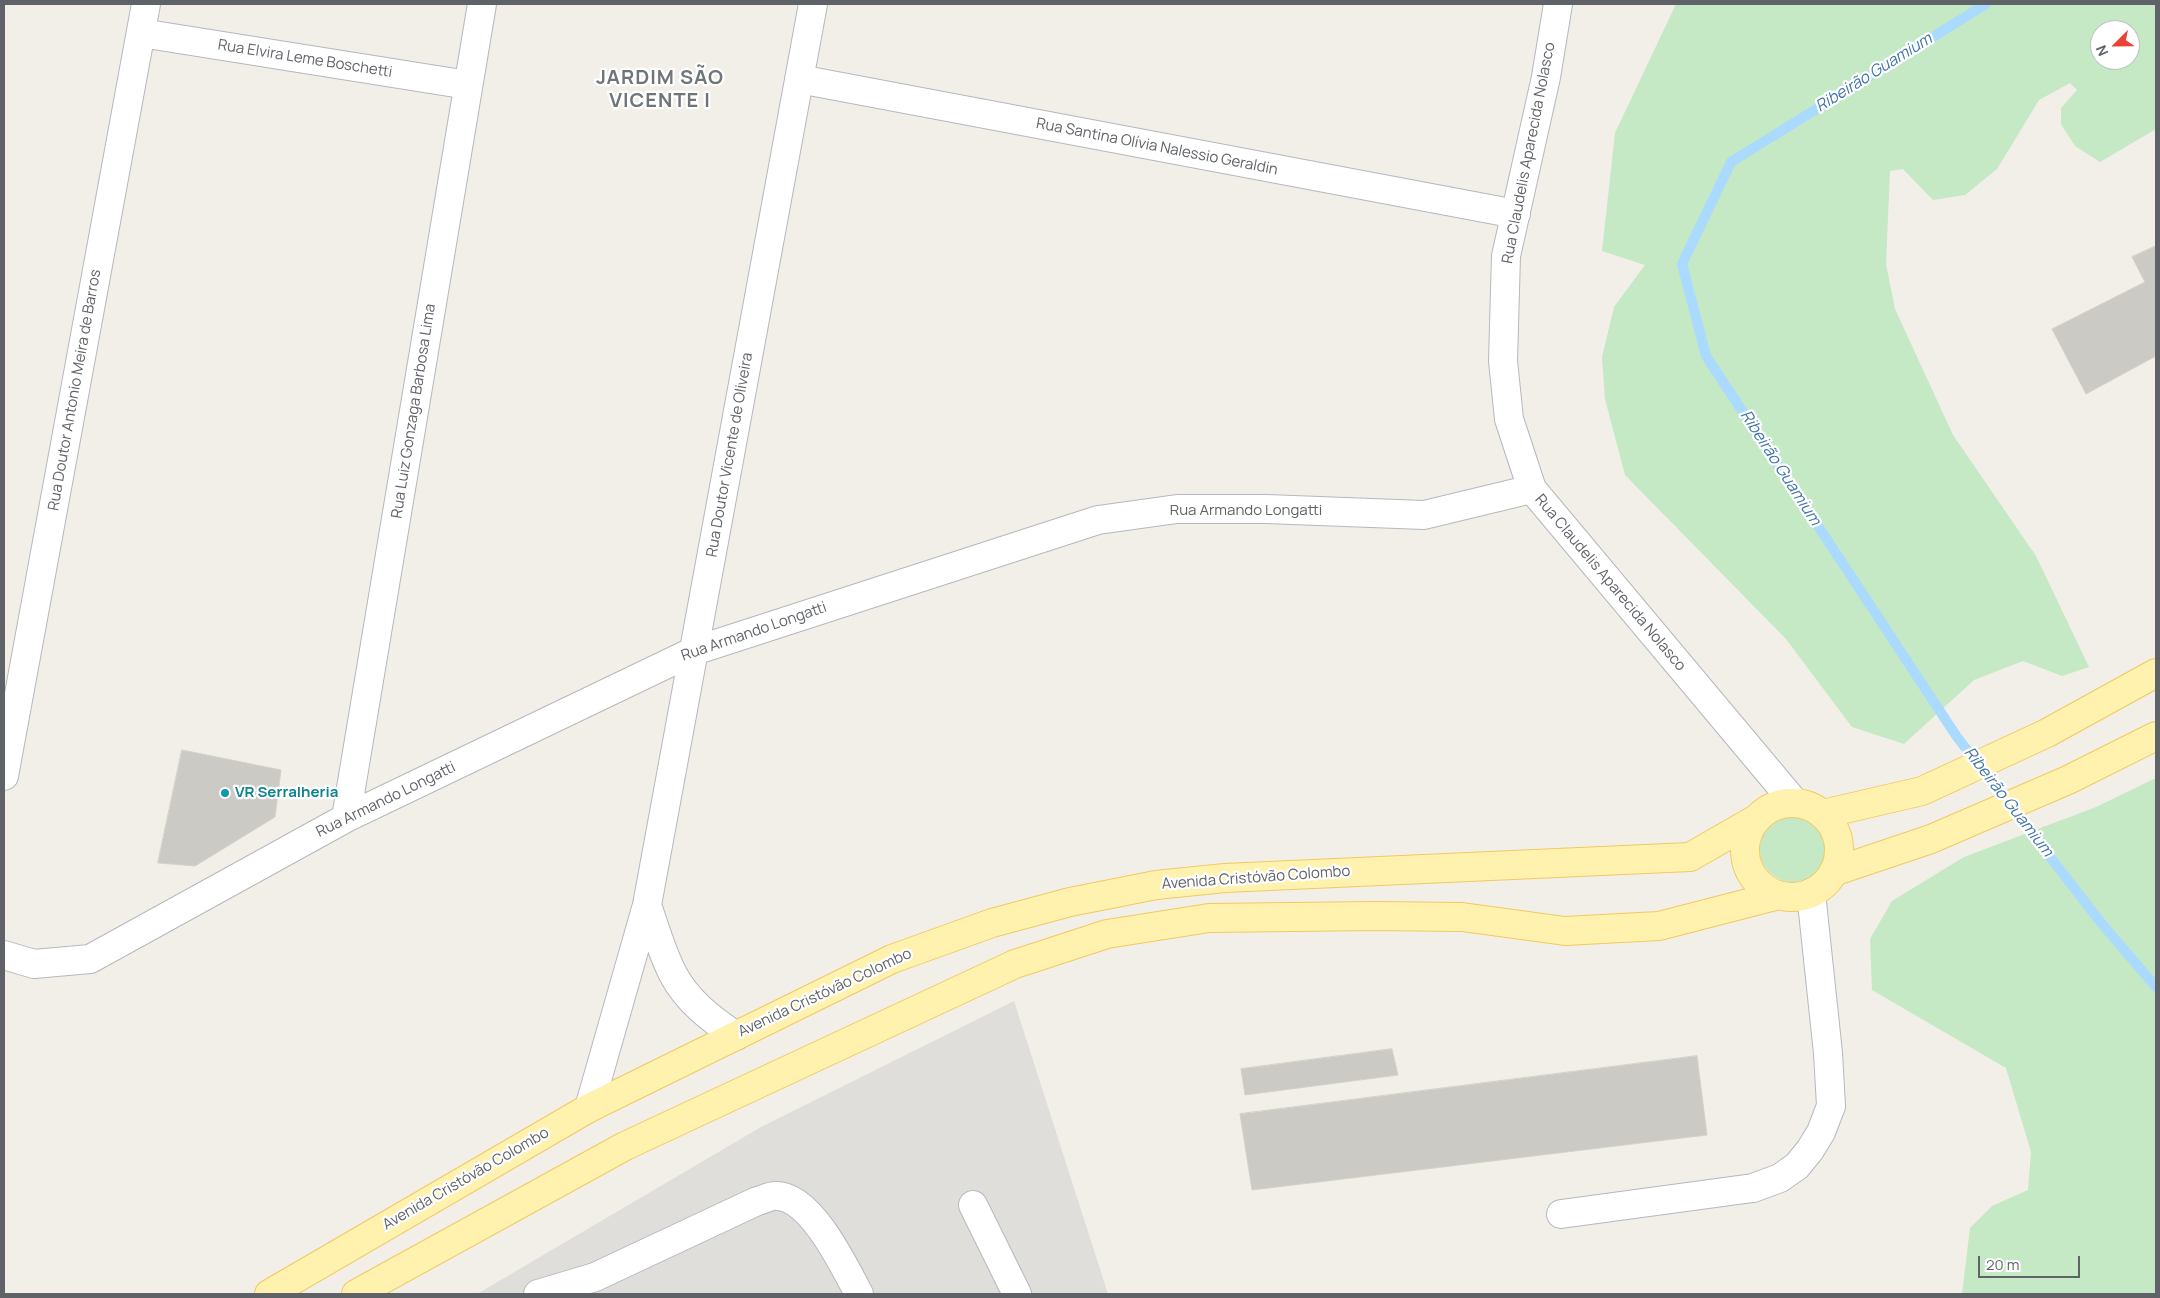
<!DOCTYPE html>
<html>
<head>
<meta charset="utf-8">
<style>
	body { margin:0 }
	#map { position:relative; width:2160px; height:1298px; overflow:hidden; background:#f1efe8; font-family:Manrope,sans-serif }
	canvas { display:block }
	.frame { position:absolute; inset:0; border:5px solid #5f6368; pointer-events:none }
	.north { position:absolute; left:2090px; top:20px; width:50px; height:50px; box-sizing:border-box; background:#fff; border:1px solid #bfc1c3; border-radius:50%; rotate:247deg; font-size:14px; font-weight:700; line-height:20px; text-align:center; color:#5f6368 }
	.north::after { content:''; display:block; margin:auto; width:18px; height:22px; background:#ea4335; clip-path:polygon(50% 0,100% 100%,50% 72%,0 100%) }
	.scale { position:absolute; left:1978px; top:1256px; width:102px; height:22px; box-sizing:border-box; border:2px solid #5f6368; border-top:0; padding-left:6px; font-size:15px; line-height:18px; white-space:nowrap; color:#5f6368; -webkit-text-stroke:4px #fff; paint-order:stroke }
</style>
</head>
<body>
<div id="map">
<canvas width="2160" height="1298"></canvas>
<div class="frame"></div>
<div class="north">N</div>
<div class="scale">20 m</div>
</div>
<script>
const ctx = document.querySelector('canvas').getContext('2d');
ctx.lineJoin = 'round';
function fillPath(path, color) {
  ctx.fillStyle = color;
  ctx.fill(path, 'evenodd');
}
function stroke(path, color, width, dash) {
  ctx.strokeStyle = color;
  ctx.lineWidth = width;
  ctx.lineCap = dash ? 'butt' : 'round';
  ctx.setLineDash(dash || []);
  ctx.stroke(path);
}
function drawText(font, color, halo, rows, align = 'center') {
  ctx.font = font + ' Manrope,sans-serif';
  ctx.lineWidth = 4.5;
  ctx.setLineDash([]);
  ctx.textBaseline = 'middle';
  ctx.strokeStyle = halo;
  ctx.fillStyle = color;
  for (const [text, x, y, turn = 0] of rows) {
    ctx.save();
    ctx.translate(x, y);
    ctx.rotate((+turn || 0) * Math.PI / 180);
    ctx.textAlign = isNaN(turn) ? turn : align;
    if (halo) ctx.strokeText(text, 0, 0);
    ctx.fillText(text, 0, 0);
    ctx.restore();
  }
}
fillPath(new Path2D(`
	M1014 1001 1108 1294H477L761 1127Z`), '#e0deda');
fillPath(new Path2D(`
	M1676 4H2156V129L2100 162 2075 146 2061 124V108L2077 90 2070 83 2039 100 1997 169 1965 195 1933 200 1903 169 1890 171 1886 264 1895 309 1953 435 2036 556 2089 667 2062 676 2023 661 1974 680 1904 744 1852 727 1786 639 1625 475 1605 399 1602 357 1614 307 1645 265 1602 251 1615 133ZM2100 30H2130V60H2100Z
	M2156 778V1294H1962L1970 1228 1992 1206 2028 1190 2031 1152 2006 1068 1872 990 1870 939 1892 901 1964 857 2096 807Z
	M1760 849a33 33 0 1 1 66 0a33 33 0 1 1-66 0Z`), '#c5e8c5');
stroke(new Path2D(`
	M1986 4 1731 162 1682 264 1706 356 1957 737 2102 924 2156 987`), '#aadaff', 10);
const building = new Path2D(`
	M2156 246V356L2086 394 2052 329 2145 282 2132 257Z
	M182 750 281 770 275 817 195 866 158 863Z
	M1392 1049 1398 1075 1245 1095 1241 1069Z
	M1697 1056 1707 1135 1252 1190 1240 1114Z`);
fillPath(building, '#cccac5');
stroke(building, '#d6d1c6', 1);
const minor = new Path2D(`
	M1558 4 1546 77 1506 256 1503 361 1509 419 1532 489 1795 803
	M141 33 468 85
	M799 79 1516 214
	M4 776 146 4
	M346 818 482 4
	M647 905C655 928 662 953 673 974 687 1001 711 1019 736 1036
	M4 955 34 964 90 959 346 818 694 651 1098 520 1177 509H1266L1424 515 1532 489
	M589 1108 647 905 813 4
	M973 1205 1017 1294
	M1561 1214 1753 1188 1780 1178 1797 1166 1810 1150 1821 1132 1831 1106 1828 1053 1811 893
	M538 1294 595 1277 755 1202C762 1200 771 1195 777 1196 812 1197 845 1268 859 1294`);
const major = new Path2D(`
	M1745 850a47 47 0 1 1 94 0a47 47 0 1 1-94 0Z
	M1823 814 1922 791 2047 733 2156 673
	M1833 872 1931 839 2068 780 2156 736
	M269 1294 589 1108 892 959 992 923 1070 902 1156 885 1225 878 1690 857 1758 818
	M356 1294 625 1146 1015 964 1107 934 1209 918 1374 916 1462 917 1565 931 1659 926 1779 895`);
stroke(minor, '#b5b8bc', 30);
stroke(major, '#f2c960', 30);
stroke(minor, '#fff', 28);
stroke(major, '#fff2af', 28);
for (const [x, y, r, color] of [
	[225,793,5,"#0f9aa8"]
]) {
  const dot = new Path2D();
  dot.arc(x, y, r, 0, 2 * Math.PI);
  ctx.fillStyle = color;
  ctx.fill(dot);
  stroke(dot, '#fff', 2);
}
drawText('15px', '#5f6368', '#fff', [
	["Rua Elvira Leme Boschetti",305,59,9],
	["Rua Santina Olívia Nalessio Geraldin",1157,147,11],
	["Rua Claudelis Aparecida Nolasco",1529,153,-79],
	["Rua Doutor Antonio Meira de Barros",75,390,-80],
	["Rua Luiz Gonzaga Barbosa Lima",414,411,-81],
	["Rua Doutor Vicente de Oliveira",730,455,-80],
	["Rua Armando Longatti",1246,511],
	["Rua Claudelis Aparecida Nolasco",1610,583,50],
	["Rua Armando Longatti",754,632,-19],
	["Rua Armando Longatti",386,800,-26],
	["Avenida Cristóvão Colombo",1256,878,-4],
	["Avenida Cristóvão Colombo",825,993,-25],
	["Avenida Cristóvão Colombo",466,1179,-30]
]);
drawText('bold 15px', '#0d838f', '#fff', [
	["VR Serralheria",235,793]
], 'left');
drawText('italic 16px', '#4174aa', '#fff', [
	["Ribeirão Guamium",1874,73,-32],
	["Ribeirão Guamium",1780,468,57],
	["Ribeirão Guamium",2008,802,52]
]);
ctx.letterSpacing = '1px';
drawText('bold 20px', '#70757a', '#fff', [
	["JARDIM SÃO",660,78],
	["VICENTE I",660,101]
]);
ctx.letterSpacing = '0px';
</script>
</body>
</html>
